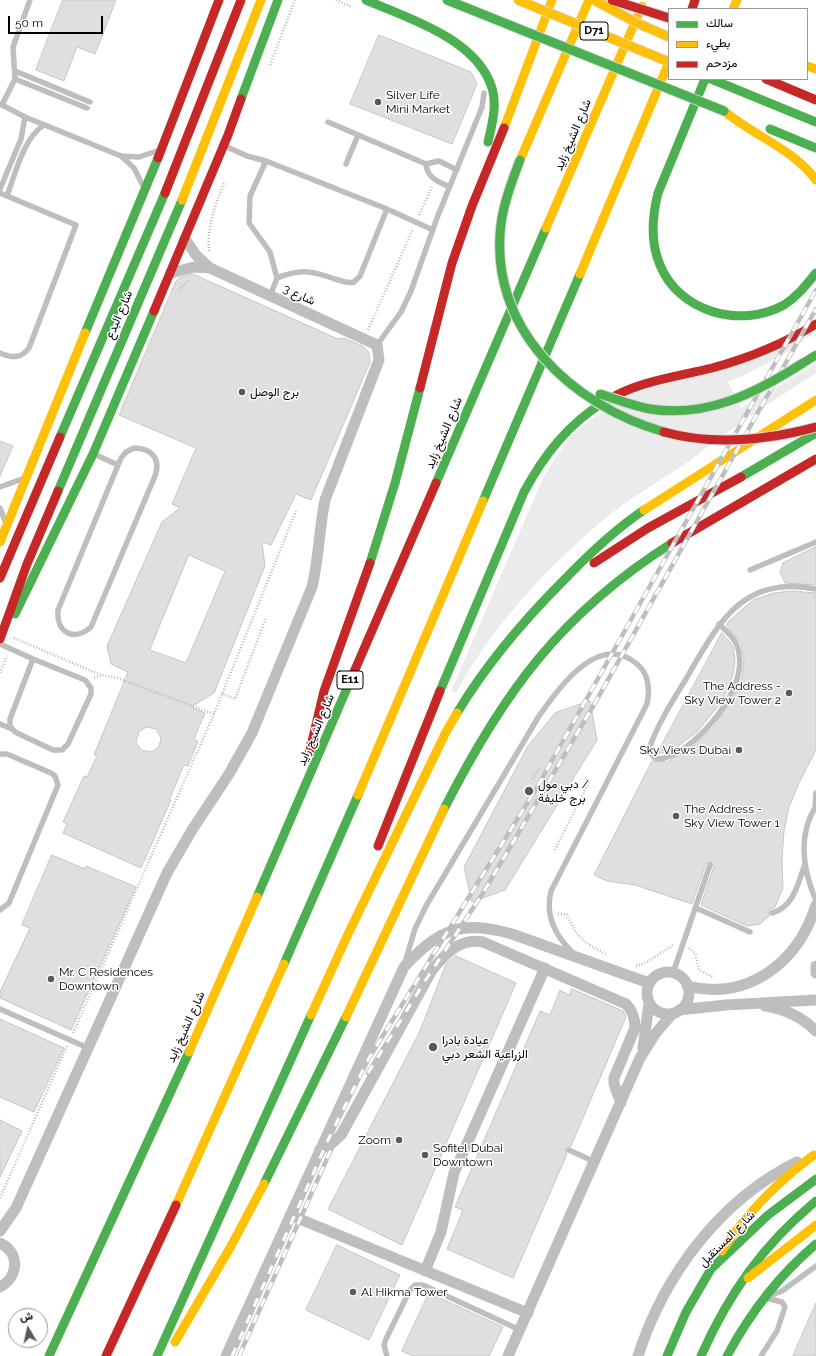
<!DOCTYPE html>
<html>
<head>
<meta charset="utf-8">
<style>
	body { margin:0 }
	#map { position:relative; width:816px; height:1356px; overflow:hidden; background:#fff; font-family:Raleway,Vazirmatn,sans-serif }
	canvas { display:block }
	.legend { position:absolute; left:668px; top:8px; width:140px; height:72px; box-sizing:border-box; background:#fff; border:1px solid #999; margin:0; padding:5px 7px; list-style:none; font-size:12px; color:#000 }
	.legend li { display:flex; align-items:center; gap:8px; height:20px }
	.legend b { width:20px; border:1px solid #999 }
	.north { position:absolute; left:8px; top:1308px; width:40px; height:40px; box-sizing:border-box; background:#fff; border:1px solid #999; border-radius:50%; rotate:351deg; font-size:11px; font-weight:700; line-height:16px; text-align:center; color:#000 }
	.north::after { content:''; display:block; margin:auto; width:14px; height:18px; background:#595959; clip-path:polygon(50% 0,100% 100%,50% 72%,0 100%) }
	.scale { position:absolute; left:8px; top:16px; width:95px; height:18px; box-sizing:border-box; border:2px solid #000; border-top:0; padding-left:5px; font-size:12px; line-height:14px; white-space:nowrap; color:#000; -webkit-text-stroke:3px #fff; paint-order:stroke }
</style>
</head>
<body>
<div id="map">
<canvas width="816" height="1356"></canvas>
<ul class="legend">
<li><b style="height:5px;background:#4caf50"></b>سالك</li>
<li><b style="height:5px;background:#ffc107"></b>بطيء</li>
<li><b style="height:5px;background:#c62828"></b>مزدحم</li>
</ul>
<div class="north">ش</div>
<div class="scale">50 m</div>
</div>
<script>
const ctx = document.querySelector('canvas').getContext('2d');
ctx.lineJoin = 'round';
function fillPath(path, color) {
  ctx.fillStyle = color;
  ctx.fill(path, 'evenodd');
}
function stroke(path, color, width, dash) {
  ctx.strokeStyle = color;
  ctx.lineWidth = width;
  ctx.lineCap = dash ? 'butt' : 'round';
  ctx.setLineDash(dash || []);
  ctx.stroke(path);
}
function drawText(font, color, halo, rows, align = 'center') {
  ctx.font = font + ' Raleway,Vazirmatn,sans-serif';
  ctx.lineWidth = 3;
  ctx.setLineDash([]);
  ctx.textBaseline = 'middle';
  ctx.strokeStyle = halo;
  ctx.fillStyle = color;
  for (const [text, x, y, turn = 0] of rows) {
    ctx.save();
    ctx.translate(x, y);
    ctx.rotate((+turn || 0) * Math.PI / 180);
    ctx.textAlign = isNaN(turn) ? turn : align;
    if (halo) ctx.strokeText(text, 0, 0);
    ctx.fillText(text, 0, 0);
    ctx.restore();
  }
}
fillPath(new Path2D(`
	M816 332C788 352 760 369 728 382L741 408 816 364V373C783 394 750 416 718 439 706 447 695 458 682 466 655 484 627 500 602 521 545 570 492 626 456 693L451 691 543 478 559 452 574 433 633 388Z`), '#ebebeb');
const building = new Path2D(`
	M63 0H116L95 54 77 47 64 81 36 70Z
	M379 35 471 72 477 84 452 144 350 104Z
	M193 274 338 339 344 338 363 346 369 353 370 362 311 500 296 494 271 545 262 542 265 566 214 693 191 707 205 713 194 739 198 741 188 766 184 765 169 800H171L141 868 63 833 67 824 63 822 84 776 87 777 97 756 94 755 128 672 111 664 107 646 162 522 180 508 172 504 196 448 119 415 176 281 179 278ZM189 555 225 571 186 663 150 650ZM147 727 156 729 161 738 159 747 151 752 141 750 136 742 139 732Z
	M0 441 13 446 0 476Z
	M816 547V585L785 583 780 572 783 563Z
	M791 591 816 593V750L800 781 789 807 784 831 782 859 783 888 775 907 768 911 769 916 760 924 747 926 701 905 714 866 711 861 706 864 692 904 635 885 607 881 594 875 652 761 667 762 690 749 715 725 735 694 742 677 744 660 741 643 727 626 728 622 753 600 774 593Z
	M722 633 733 646 735 660 733 675 728 690 719 705 697 732 673 750 657 754Z
	M590 701 597 740 505 890 472 902 464 867 528 746 555 713Z
	M52 855 85 869 86 866 136 887 71 1030 0 998V992L30 928 22 925Z
	M456 956 516 983 402 1245 328 1209 420 1031 446 964Z
	M572 989 623 1011 626 1017 571 1146 565 1149 567 1154 513 1278 447 1249 463 1210 455 1207 540 1011 550 1015 560 990 569 995Z
	M0 1019 64 1048 34 1112 0 1097Z
	M0 1120 22 1131 0 1177Z
	M337 1245 400 1275 369 1340 306 1310Z
	M429 1293 503 1327 489 1356H413L402 1351Z
	M816 1303V1356H793Z`);
fillPath(building, '#dfdfdf');
stroke(building, '#c6c6c6', 1);
stroke(new Path2D(`
	M336 0 352 7
	M270 65 295 0
	M419 215 432 187
	M209 251C207 226 215 206 224 183
	M178 290 188 281
	M368 330 413 229
	M14 638 101 675
	M0 673 7 656
	M94 678 102 675 117 678 214 714
	M222 694 235 699 266 618
	M532 779 540 767
	M555 850 589 782
	M558 914H567C575 936 585 944 606 954
	M689 948 695 953 699 970 713 977
	M636 966 647 962 673 945
	M73 1033 214 714 296 511
	M0 1198 67 1046`), '#b9b9b9', 2.5, [1, 2]);
stroke(new Path2D(`
	M15 71 90 102
	M15 79 87 108
	M0 104 25 117 121 156 139 157 157 151
	M2 105 15 79 13 47 30 0
	M328 122 426 164 439 161 457 170
	M225 146 247 156 266 161 250 196 249 223 270 252 277 278 270 296
	M121 156 134 168 143 186
	M266 161 387 209 360 276 354 282C347 284 342 281 335 279 312 271 301 268 277 278
	M346 164 358 135
	M426 164C427 178 438 181 449 187
	M0 189 21 139 25 117
	M0 193 76 225 29 348C21 359 12 358 0 353
	M7 196C15 174 24 137 44 125
	M387 209 433 230
	M377 345 401 312 411 291 437 218 482 107 484 93
	M134 448C152 448 161 459 155 476L91 627C74 642 56 633 58 610L121 458 126 452Z
	M94 454 118 465
	M0 487 22 479
	M0 508 5 521
	M750 570 816 542
	M719 624C726 631 733 636 737 645 751 684 706 737 675 754 668 757 663 760 655 758L651 754 649 749C657 725 673 700 686 679 718 624 742 574 816 589
	M0 644 33 659
	M33 659 85 680 91 688V694L68 744 62 750H53L15 732 10 726V719Z
	M0 724 12 729
	M0 754H7L51 773 55 776 58 785 9 903 0 910
	M816 806C797 836 803 870 816 901
	M815 808 816 793
	M696 908 750 932
	M772 913C794 907 798 883 805 864
	M405 962 415 929 426 906 539 716C559 688 598 631 637 664 649 674 650 689 647 704L551 891C545 916 555 935 572 952
	M673 973 710 865
	M0 1009 88 1048
	M569 1150 595 1162
	M770 1296 782 1291 816 1266
	M387 1356 384 1345 386 1339 410 1290 415 1285H423L520 1330
	M761 1356 777 1331 785 1307 782 1302 765 1298`), '#bebebe', 5.5);
stroke(new Path2D(`
	M171 273 194 267 210 268
	M816 966V973
	M647 993a21 21 0 1 1 42 0a21 21 0 1 1-42 0Z
	M687 986C748 1001 798 963 816 905
	M765 1006C785 1009 802 1017 816 1031
	M679 1010 726 1005 816 1000
	M643 1048 649 1003
	M320 1149 330 1145 341 1135 432 970C446 953 460 938 483 942L626 1004C633 1011 635 1018 635 1028L614 1078V1084L621 1103
	M290 1215 528 1313
	M0 1231 16 1208 167 873 192 830 229 774 252 733 312 587C319 558 319 529 325 500L379 360 377 345 210 268 196 255 185 239
	M0 1243C20 1252 19 1277 0 1287
	M425 1271 441 1232 454 1173 545 968
	M226 1356 404 967C440 928 461 920 512 934L649 983
	M508 1356 640 1058 655 1034 673 1013
	M638 1356C664 1275 720 1200 797 1162`), '#bebebe', 11);
stroke(new Path2D(`
	M366 0C408 18 474 38 491 85 498 104 492 124 488 142
	M705 79 658 193C652 217 650 242 660 265 679 312 740 329 784 305 797 297 806 285 816 273
	M711 79 816 122
	M241 99 278 0
	M770 129 816 148
	M85 333 158 158
	M803 363 816 355
	M60 437 165 193
	M741 477 816 433
	M436 483 546 228
	M58 491 182 200
	M483 501 580 274
	M370 563 395 483 420 388
	M15 614 93 454 154 311
	M440 691 524 492C544 455 568 424 604 402
	M457 713C487 663 523 621 564 580 589 554 614 530 644 510
	M444 809C503 693 560 614 672 543
	M257 897 354 672
	M284 964 358 795
	M264 1184 346 1017
	M49 1356 189 1052
	M157 1356 311 1015
	M667 1356 686 1312 711 1269 768 1215 816 1179
	M701 1356C729 1293 763 1245 816 1201
	M727 1356C750 1313 778 1276 816 1244`), '#4caf50', 9);
stroke(new Path2D(`
	M733 9 737 0
	M807 66 816 69
	M724 111C754 136 792 148 816 180
	M504 128 552 0
	M520 160 589 0
	M182 200 261 0
	M546 228 642 6
	M580 274 669 62
	M644 510 816 400
	M0 542 85 333
	M358 795 483 501
	M311 1015 349 932 446 732 457 713
	M346 1017 444 809
	M189 1052 257 897
	M176 1205 284 964
	M722 1251C747 1213 777 1182 814 1155
	M748 1278 816 1225
	M175 1342 231 1246 264 1184`), '#ffc107', 9);
stroke(new Path2D(`
	M692 9 695 0
	M766 79 816 100
	M158 158 219 0
	M165 193 241 0
	M154 311 228 135 241 99
	M420 388 452 263 472 206 504 128
	M604 402C637 381 675 377 712 368 749 358 783 344 816 324
	M672 543 816 459
	M594 563 648 528 741 477
	M0 578 60 437
	M0 639 27 564 58 491
	M354 672 436 483
	M310 750 324 691 370 563
	M378 846 440 691
	M106 1356 176 1205`), '#c62828', 9);
const rail = new Path2D(`
	M368 1073 425 981 483 893 595 703 816 309
	M232 1356 329 1138 369 1058 536 789 816 290
	M239 1356 334 1143`);
stroke(rail, '#bebebe', 4.5);
stroke(rail, '#fff', 3, [9]);
const fastBridge = new Path2D(`
	M447 0 724 111
	M520 160C512 181 504 202 501 224 488 328 571 405 664 432
	M600 394C616 399 633 406 650 409 707 418 756 393 803 363`);
const slowBridge = new Path2D(`
	M518 0 669 62
	M594 0 637 23 669 37`);
const jamBridge = new Path2D(`
	M612 0 669 18
	M664 432C714 446 767 440 816 427`);
stroke(fastBridge, '#dbdbdb', 11, []);
stroke(slowBridge, '#dbdbdb', 11, []);
stroke(jamBridge, '#dbdbdb', 11, []);
stroke(fastBridge, '#4caf50', 9);
stroke(slowBridge, '#ffc107', 9);
stroke(jamBridge, '#c62828', 9);
for (const [x, y, r, color] of [
	[378,102,4,"#595959"],
	[242,392,4,"#595959"],
	[789,693,4,"#595959"],
	[739,750,4,"#595959"],
	[529,791,5,"#595959"],
	[676,816,4,"#595959"],
	[51,979,4,"#595959"],
	[433,1047,5,"#595959"],
	[399,1140,4,"#595959"],
	[425,1155,4,"#595959"],
	[353,1292,4,"#595959"]
]) {
  const dot = new Path2D();
  dot.arc(x, y, r, 0, 2 * Math.PI);
  ctx.fillStyle = color;
  ctx.fill(dot);
  stroke(dot, '#fff', 1.5);
}
for (const [x, y, w] of [
	[594,31,28],
	[350,680,26]
]) {
  const box = new Path2D();
  box.roundRect(x - w / 2, y - 9, w, 18, 3);
  ctx.fillStyle = '#fff';
  ctx.fill(box);
  stroke(box, '#000', 1);
}
drawText('bold 11px', '#000', null, [
	["D71",594,31],
	["E11",350,680]
]);
drawText('12px', '#000', '#fff', [
	["Silver Life",386,95],
	["Mini Market",386,109],
	["برج الوصل",250,392],
	["The Address -",781,686,"right"],
	["Sky View Tower 2",781,700,"right"],
	["Sky Views Dubai",731,750,"right"],
	["دبي مول /",538,784],
	["برج خليفة",538,798],
	["The Address -",684,809],
	["Sky View Tower 1",684,823],
	["Mr. C Residences",59,972],
	["Downtown",59,986],
	["عيادة بادرا",442,1040],
	["الزراعية الشعر دبي",442,1054],
	["Zoom",391,1140,"right"],
	["Sofitel Dubai",433,1148],
	["Downtown",433,1162],
	["Al Hikma Tower",361,1292]
], 'left');
drawText('12px', '#000', '#fff', [
	["شارع الشيخ زايد",573,135,-67],
	["شارع 3",299,295,25],
	["شارع البدع",119,315,-67],
	["شارع الشيخ زايد",444,433,-67],
	["شارع الشيخ زايد",316,730,-67],
	["شارع الشيخ زايد",186,1027,-66],
	["شارع المستقبل",727,1239,-45]
]);
</script>
</body>
</html>
